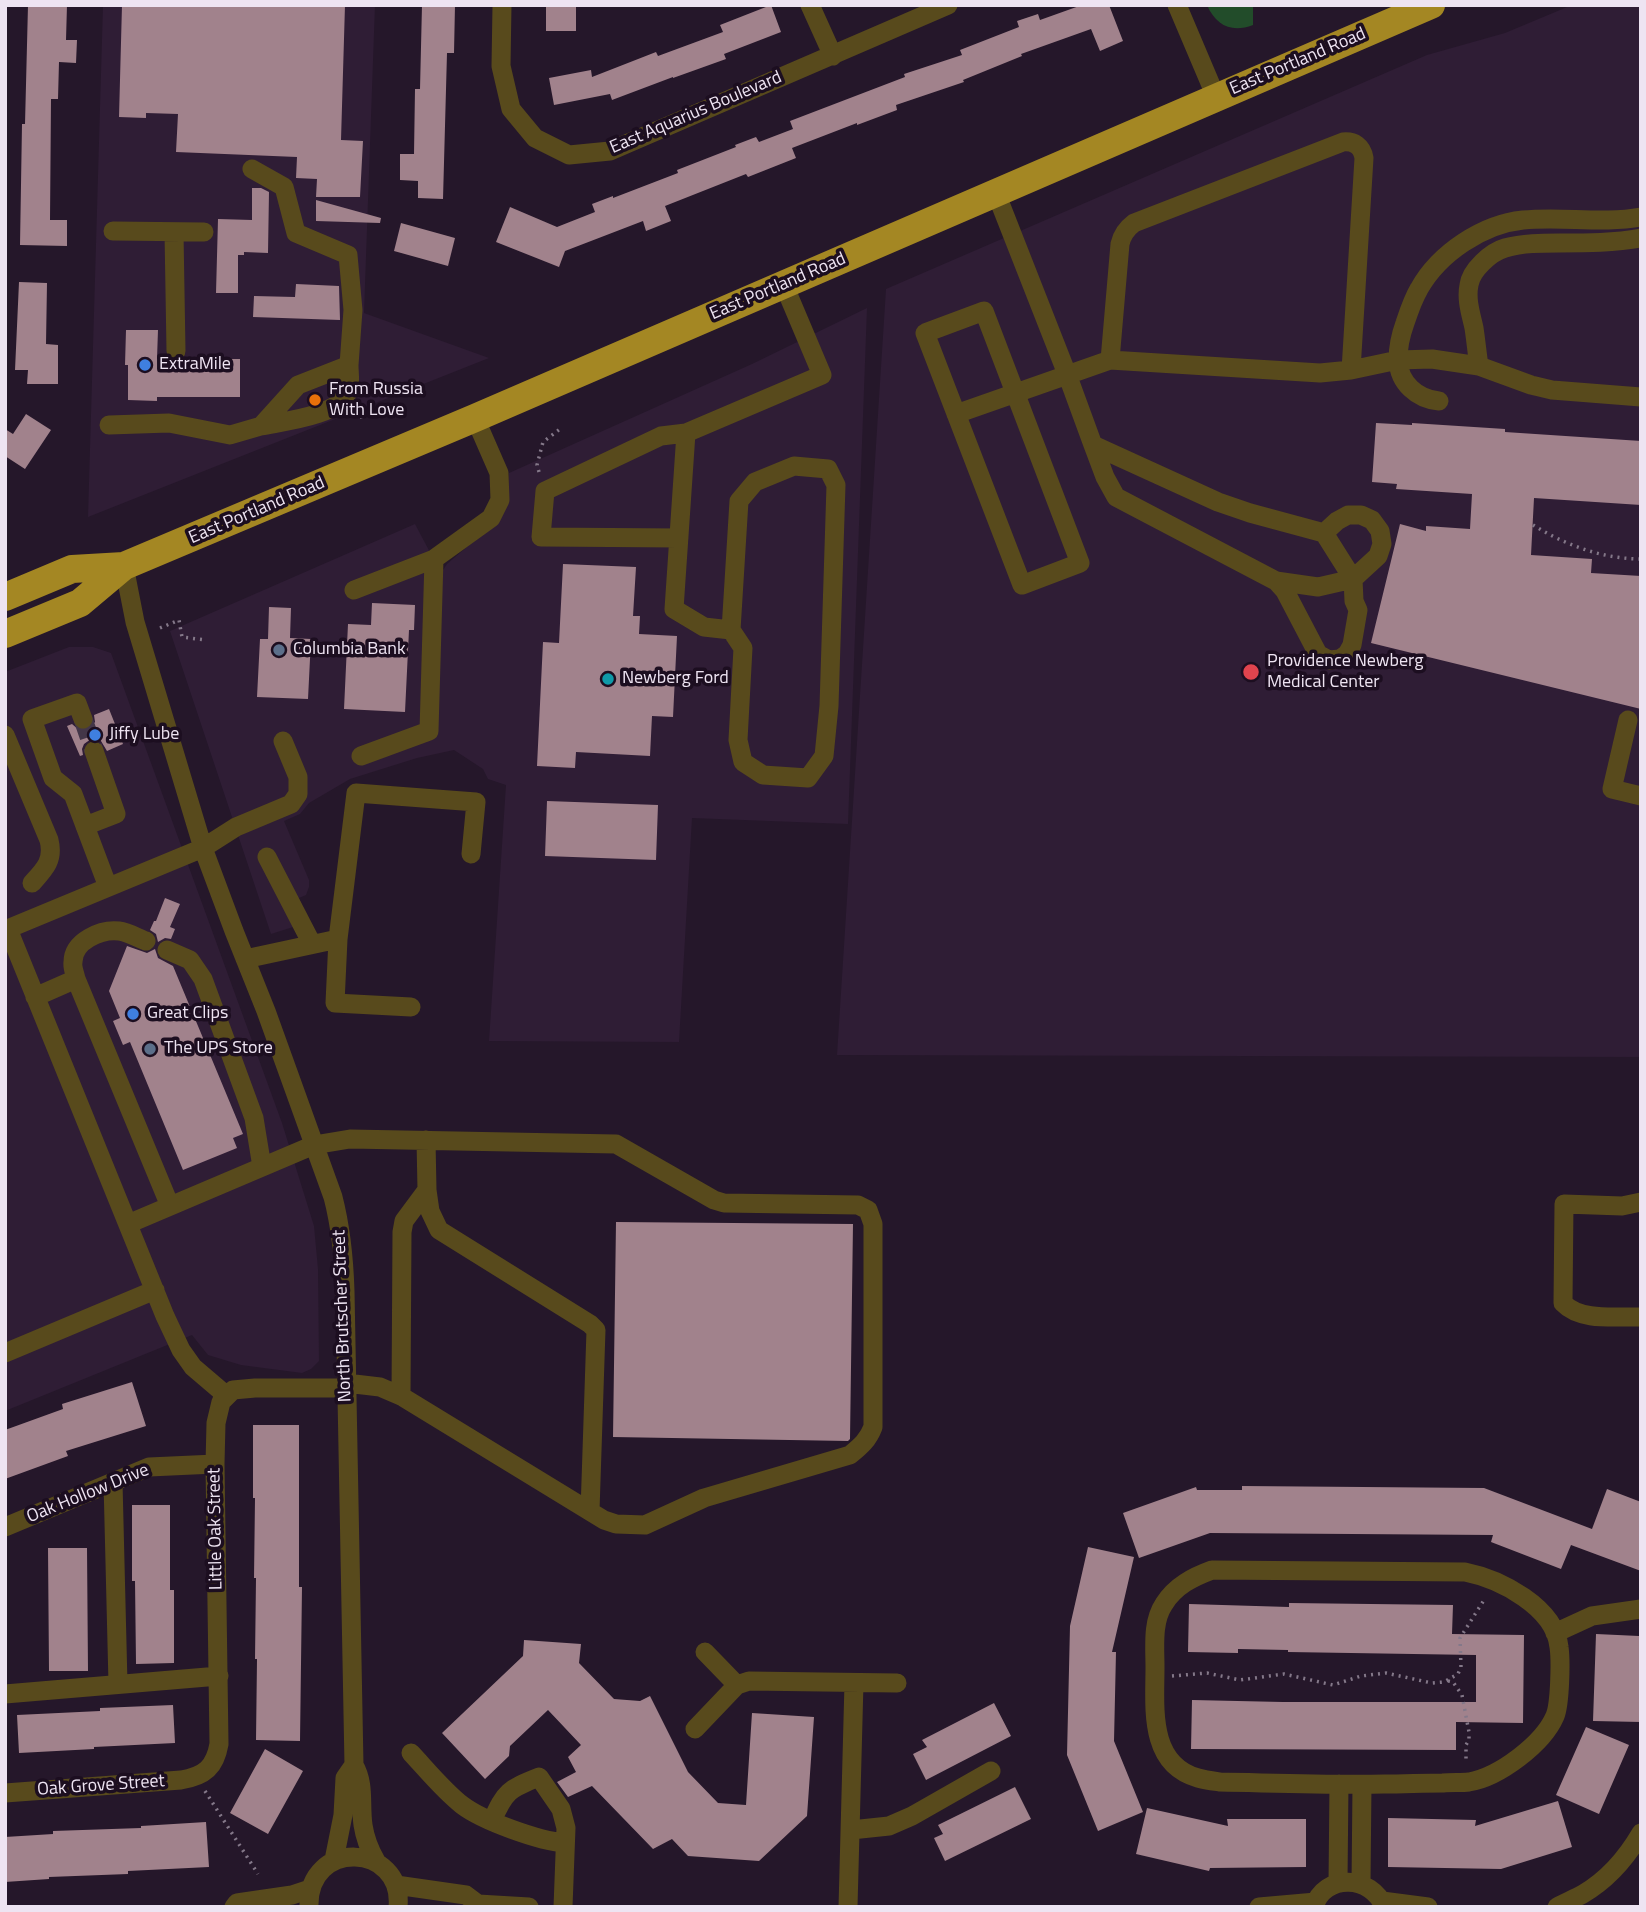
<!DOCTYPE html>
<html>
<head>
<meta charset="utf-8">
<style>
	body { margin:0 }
	#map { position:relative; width:1646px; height:1912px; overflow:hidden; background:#25172a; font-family:"Titillium Web",sans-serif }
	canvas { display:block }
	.frame { position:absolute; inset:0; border:7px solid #eee4f2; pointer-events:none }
</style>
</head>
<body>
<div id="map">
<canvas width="1646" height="1912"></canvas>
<div class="frame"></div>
</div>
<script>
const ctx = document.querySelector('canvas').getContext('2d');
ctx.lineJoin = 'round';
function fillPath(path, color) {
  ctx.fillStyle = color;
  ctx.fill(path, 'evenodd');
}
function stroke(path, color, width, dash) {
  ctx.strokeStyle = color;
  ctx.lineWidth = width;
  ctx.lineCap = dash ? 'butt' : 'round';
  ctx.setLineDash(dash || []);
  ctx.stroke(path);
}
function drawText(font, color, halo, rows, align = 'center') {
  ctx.font = font + ' "Titillium Web",sans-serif';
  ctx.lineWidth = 7;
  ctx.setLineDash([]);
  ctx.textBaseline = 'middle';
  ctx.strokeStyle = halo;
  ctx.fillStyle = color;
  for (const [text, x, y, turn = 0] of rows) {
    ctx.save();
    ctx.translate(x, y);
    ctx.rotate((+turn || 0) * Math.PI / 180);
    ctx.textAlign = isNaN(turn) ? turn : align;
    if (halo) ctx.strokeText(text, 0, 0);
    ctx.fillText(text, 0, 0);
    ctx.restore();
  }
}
fillPath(new Path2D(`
	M103 5H375L364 313 489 358 88 517Z
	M1572 5H1641V1057L837 1055 886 289 1427 55 1505 33Z
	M867 308 848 824 692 818 679 1042 489 1041 506 785 488 779 483 769 454 750 417 758 350 779 309 803 300 814 284 821 309 880V887L306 895 299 898 309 922 271 934 170 631 415 524 441 573 447 564 476 539 508 490 509 473 752 364Z
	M69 647H93L111 653 282 1123 314 1226 318 1269 319 1361 311 1369 302 1373 241 1365 208 1355 192 1335 5 1411V672Z`), '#2f1d35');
fillPath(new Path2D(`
	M1207 5H1253V25C1232 33 1216 26 1207 5Z`), '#224c2a');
fillPath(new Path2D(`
	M28 5H67L66 40H77L76 63 59 62 58 99H51L50 220H67V246L20 245 22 124H25Z
	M122 5H345L341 140 363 141 360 197H316L317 179 296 178 297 157 176 152 178 114 146 113V118L119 117Z
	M422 5H455L454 53H447L443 199 418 198V181L400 180V154H414L415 89H420Z
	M546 5H576V31H546Z
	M771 5 781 32 724 54 726 59 673 78V77L612 100 610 94 554 105 549 78 591 70 592 77 656 52 658 56 723 32 720 25Z
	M1082 5H1109L1123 41 1100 51 1091 29 1021 54 1022 56 963 80 964 82 896 105 897 110 857 125V123L792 148 796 158 748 177 746 174 665 206 671 221 646 231 643 221 565 251 559 267 496 242 510 207 557 227 595 212 592 204 613 196V198L678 173 677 170 736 147 735 145 756 137 759 142 793 129 790 121 905 77 904 74 962 55 960 50 1019 27 1017 21 1038 14 1040 20Z
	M252 188H261L269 192 268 253 244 252V255H238V293H216L218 219 252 220Z
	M316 200 381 218 380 223 316 221Z
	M401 223 455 238 448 266 394 251Z
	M19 282 47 283 46 344 58 345V384H27L28 370H15Z
	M296 284 339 286 340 320 253 317 254 296 295 297Z
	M126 330H158L157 359H167L176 363 185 359H240V397H157V401L128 400V365H125Z
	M26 414 51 430 25 469 5 456V429L13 434Z
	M1376 423 1412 425V423L1505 429V432L1641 441V505L1534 498 1531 555 1592 559 1591 573 1641 576V709L1371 643 1400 524 1426 531V526L1470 529 1472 494 1396 489 1397 484 1372 482Z
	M563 564 636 567 633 616H640L639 634 677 636 673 717 652 716 650 756 576 752 575 768 537 766 543 642 559 643Z
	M372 603 415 605 414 630H409L405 712 344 709 348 624 371 625Z
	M269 607 291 608 290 638 311 639 308 699 257 697 260 639H268Z
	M109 709 123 744 107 751 101 741 91 739 84 744 82 749 83 755 80 756 67 726 72 724 80 731 88 730 95 722 94 715Z
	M547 801 658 805 656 860 545 856Z
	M165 898 180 904 170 927 175 929 171 939 165 938 158 942 156 934 150 930 154 921H156Z
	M127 946 147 953 155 949 158 958 173 966 243 1134 233 1138 237 1148 183 1170 130 1042 123 1045 113 1021 120 1018 109 991Z
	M616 1222 853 1224 850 1439 848 1441 613 1437Z
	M132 1382 146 1426 66 1451 68 1456 5 1479V1430L63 1409 62 1404Z
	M253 1425H299V1587H302L300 1741 256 1740 257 1659H255L256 1578H254L255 1498H253Z
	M1242 1486 1484 1488 1592 1529 1607 1489 1641 1502V1571L1571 1545 1561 1569 1491 1542 1493 1535 1210 1533 1139 1558 1123 1513 1196 1487 1197 1490H1242Z
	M132 1505H170V1590H174V1663L136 1664 135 1581H132Z
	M1088 1547 1134 1557 1112 1652H1116L1114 1741 1143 1812 1098 1831 1067 1755 1070 1626Z
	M48 1548H87L88 1671H49Z
	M1289 1603 1453 1605 1452 1634 1524 1635 1523 1723 1456 1722V1750L1191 1749 1192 1700 1283 1702H1476V1655L1288 1652V1650L1238 1649V1653L1188 1652 1189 1604 1289 1607Z
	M1596 1634 1639 1636V1644H1641V1722L1593 1721Z
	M524 1640 581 1644 579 1663 614 1699 640 1701 650 1696 688 1772 718 1803 746 1805 752 1713 814 1717 807 1816 759 1861 688 1856 672 1839 653 1849 592 1786 568 1797 557 1782 576 1772 568 1757 581 1745 548 1710 510 1746 509 1756 485 1779 442 1733 523 1656Z
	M994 1703 1011 1736 926 1780 913 1754 927 1747 922 1740Z
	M173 1705 175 1743 94 1747V1749L19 1753 17 1715 100 1711V1708Z
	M1586 1727 1629 1745 1599 1814 1556 1795Z
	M265 1749 303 1771 268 1834 230 1813Z
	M1015 1787 1031 1819 945 1861 934 1838 943 1834 938 1825Z
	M1558 1801 1572 1847 1501 1869 1388 1867V1818L1476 1820 1475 1826Z
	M1147 1808 1228 1826 1227 1819H1306V1867L1210 1868 1209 1871 1136 1854Z
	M206 1822 209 1867 128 1871V1874L49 1877V1879L5 1882V1837L53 1834V1831L141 1828V1826Z`), '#a1828c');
stroke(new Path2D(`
	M83 719 94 751`), '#433648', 19, [19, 10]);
stroke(new Path2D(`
	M359 410 363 421
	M539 472 537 465 543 442 560 429 559 426
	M1533 525C1565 545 1603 559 1641 559
	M160 628 179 620 182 637 205 640
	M1172 1676 1207 1673 1240 1680 1284 1674 1333 1685 1361 1676 1386 1673 1432 1683 1444 1682 1458 1674 1461 1667 1460 1638 1484 1600 1483 1598
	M1448 1681 1453 1682 1462 1695 1469 1732V1740L1466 1745V1763
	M205 1791 258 1874`), '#847889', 3.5, [2, 5]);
stroke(new Path2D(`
	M502 5 501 66 511 109 535 138 569 155 610 151 948 5
	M810 5 833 56
	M1177 5 1216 97
	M996 193 1067 374 1093 445 1218 502 1250 513 1324 533 1353 579 1354 601 1358 610 1352 645 1347 654 1340 659 1329 660 1318 654 1285 591 1276 581
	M113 231 204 232
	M174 232 176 351
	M984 311 1080 563 1022 585 925 333Z
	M1110 360 1120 244C1122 235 1126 229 1134 223L1343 142C1354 141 1362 146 1364 158L1351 370
	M1479 366C1477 353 1476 341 1474 328 1471 314 1466 300 1469 285 1471 270 1491 252 1505 248 1523 243 1542 243 1559 243 1587 243 1614 243 1641 238
	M1439 401C1417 399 1399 383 1398 360 1398 348 1401 334 1405 323 1409 311 1413 299 1419 289 1439 253 1483 224 1523 220 1562 216 1602 224 1641 217
	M956 414 1110 360 1320 373 1351 370 1398 360 1432 359 1479 366 1531 385 1552 390 1641 397
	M109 425 169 423 230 435 261 426 298 385 349 365 353 310 348 255 296 233 284 187 252 169
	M261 426C285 421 338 416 348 392 351 385 349 373 349 365
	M1093 445 1105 477 1116 497 1276 581 1318 587 1353 579 1378 556 1382 544 1380 531 1372 520 1361 515H1348L1337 521 1324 533
	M679 538 541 537 545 491 661 436 686 433
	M124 566 135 622 203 848 234 931 266 1011 333 1197C341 1228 344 1259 345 1291L354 1765C365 1784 360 1804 363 1825 365 1838 369 1849 376 1861
	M354 590 434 559
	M731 630 739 501 755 482 794 466 828 469 836 485 829 706 824 756 808 778 763 775 743 762 738 740 743 648 731 630 704 627 674 609 686 433 822 375 784 285
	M83 719 77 703 32 719 53 778 73 794 108 887
	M1628 720 1612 789 1641 796
	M5 735 49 840C54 860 45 869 32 883
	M361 756 429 731 434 559 491 518 500 500 499 473 475 418
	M85 826 116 814 94 751
	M267 857 312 944
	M8 929 165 1316 181 1350 193 1367 227 1396
	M5 930 203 848 236 827 291 804 298 794V777L283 741
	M338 939 335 1003 411 1007
	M146 941C138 938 128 932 119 931 101 929 73 941 73 962 72 967 75 974 76 979L170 1206
	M167 950 190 960 203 979 254 1118 262 1167
	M245 959 338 939 356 793 476 802 471 854
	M35 997 76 979
	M427 1190 430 1211 439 1230 590 1324 596 1330 590 1511
	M1641 1202 1622 1206 1564 1204 1563 1303C1581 1322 1617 1316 1641 1317
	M128 1224 314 1145 350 1139 616 1144 714 1200 724 1203 858 1205 868 1210 873 1224V1427C868 1440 861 1446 850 1455L704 1498 645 1525 616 1524 604 1520 401 1396 380 1387 346 1383
	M5 1353 155 1290
	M401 1396 402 1232 404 1221 427 1190 426 1140
	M113 1482 118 1684
	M5 1527 149 1467 215 1464
	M1212 1570 1465 1572C1500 1579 1555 1607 1559 1647 1561 1661 1560 1704 1555 1716 1543 1744 1499 1777 1469 1782 1461 1783 1451 1782 1443 1783 1423 1783 1404 1784 1384 1784 1330 1785 1275 1783 1220 1782 1213 1781 1205 1780 1198 1778 1148 1764 1155 1707 1155 1667 1155 1646 1152 1622 1164 1604 1175 1586 1193 1577 1212 1570Z
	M1555 1633 1592 1616 1641 1609
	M705 1652 737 1685
	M5 1694 219 1676
	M695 1729 737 1685 749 1681 897 1683
	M411 1753C427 1770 443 1790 462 1805 483 1821 539 1841 565 1843
	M5 1793 181 1780C205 1776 215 1767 219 1744L215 1464 216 1423 221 1402 233 1390 255 1388H346
	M492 1821C505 1791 509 1789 539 1777L561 1809 566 1828 563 1907
	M851 1830 889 1826 912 1816 991 1771
	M334 1860 343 1815 345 1778 354 1765
	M1338 1883 1339 1784
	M1361 1883 1362 1785
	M396 1885 466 1895 478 1904 529 1907
	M1382 1901 1428 1907
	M234 1907 237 1903 292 1895 310 1889
	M309 1907C307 1838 404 1843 398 1907
	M848 1907 854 1683
	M1259 1907 1316 1902
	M1314 1907C1324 1873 1372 1875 1384 1907
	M1557 1907C1566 1902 1574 1899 1583 1894 1607 1880 1627 1857 1641 1833`), '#584a1c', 19);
stroke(new Path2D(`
	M5 597 72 569 124 566
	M5 634 80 603 124 566 475 418 1431 5`), '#a48723', 28);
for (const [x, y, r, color] of [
	[145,365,7,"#3f7fe0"],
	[315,400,7,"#e8710a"],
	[279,650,7,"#5c6f8a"],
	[1251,672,9,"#e0444e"],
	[608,679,7,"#0f9aa8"],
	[95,735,7,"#3f7fe0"],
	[133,1014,7,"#3f7fe0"],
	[150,1049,7,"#5c6f8a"]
]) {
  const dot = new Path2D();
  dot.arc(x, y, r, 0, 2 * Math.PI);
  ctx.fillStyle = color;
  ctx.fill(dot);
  stroke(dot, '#1c0e20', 2.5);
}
drawText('18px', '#eee4f2', '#1c0e20', [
	["East Portland Road",1298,62,-23],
	["East Aquarius Boulevard",696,113,-23],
	["East Portland Road",778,287,-23],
	["East Portland Road",257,511,-23],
	["North Brutscher Street",343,1316,-92],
	["Oak Hollow Drive",88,1494,-22],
	["Little Oak Street",216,1529,-91],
	["Oak Grove Street",101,1786,-4]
]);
drawText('18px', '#eee4f2', '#1c0e20', [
	["ExtraMile",159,365],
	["From Russia",329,390],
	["With Love",329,411],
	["Columbia Bank",293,650],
	["Providence Newberg",1267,662],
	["Medical Center",1267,683],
	["Newberg Ford",622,679],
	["Jiffy Lube",109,735],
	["Great Clips",147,1014],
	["The UPS Store",164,1049]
], 'left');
</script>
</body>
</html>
